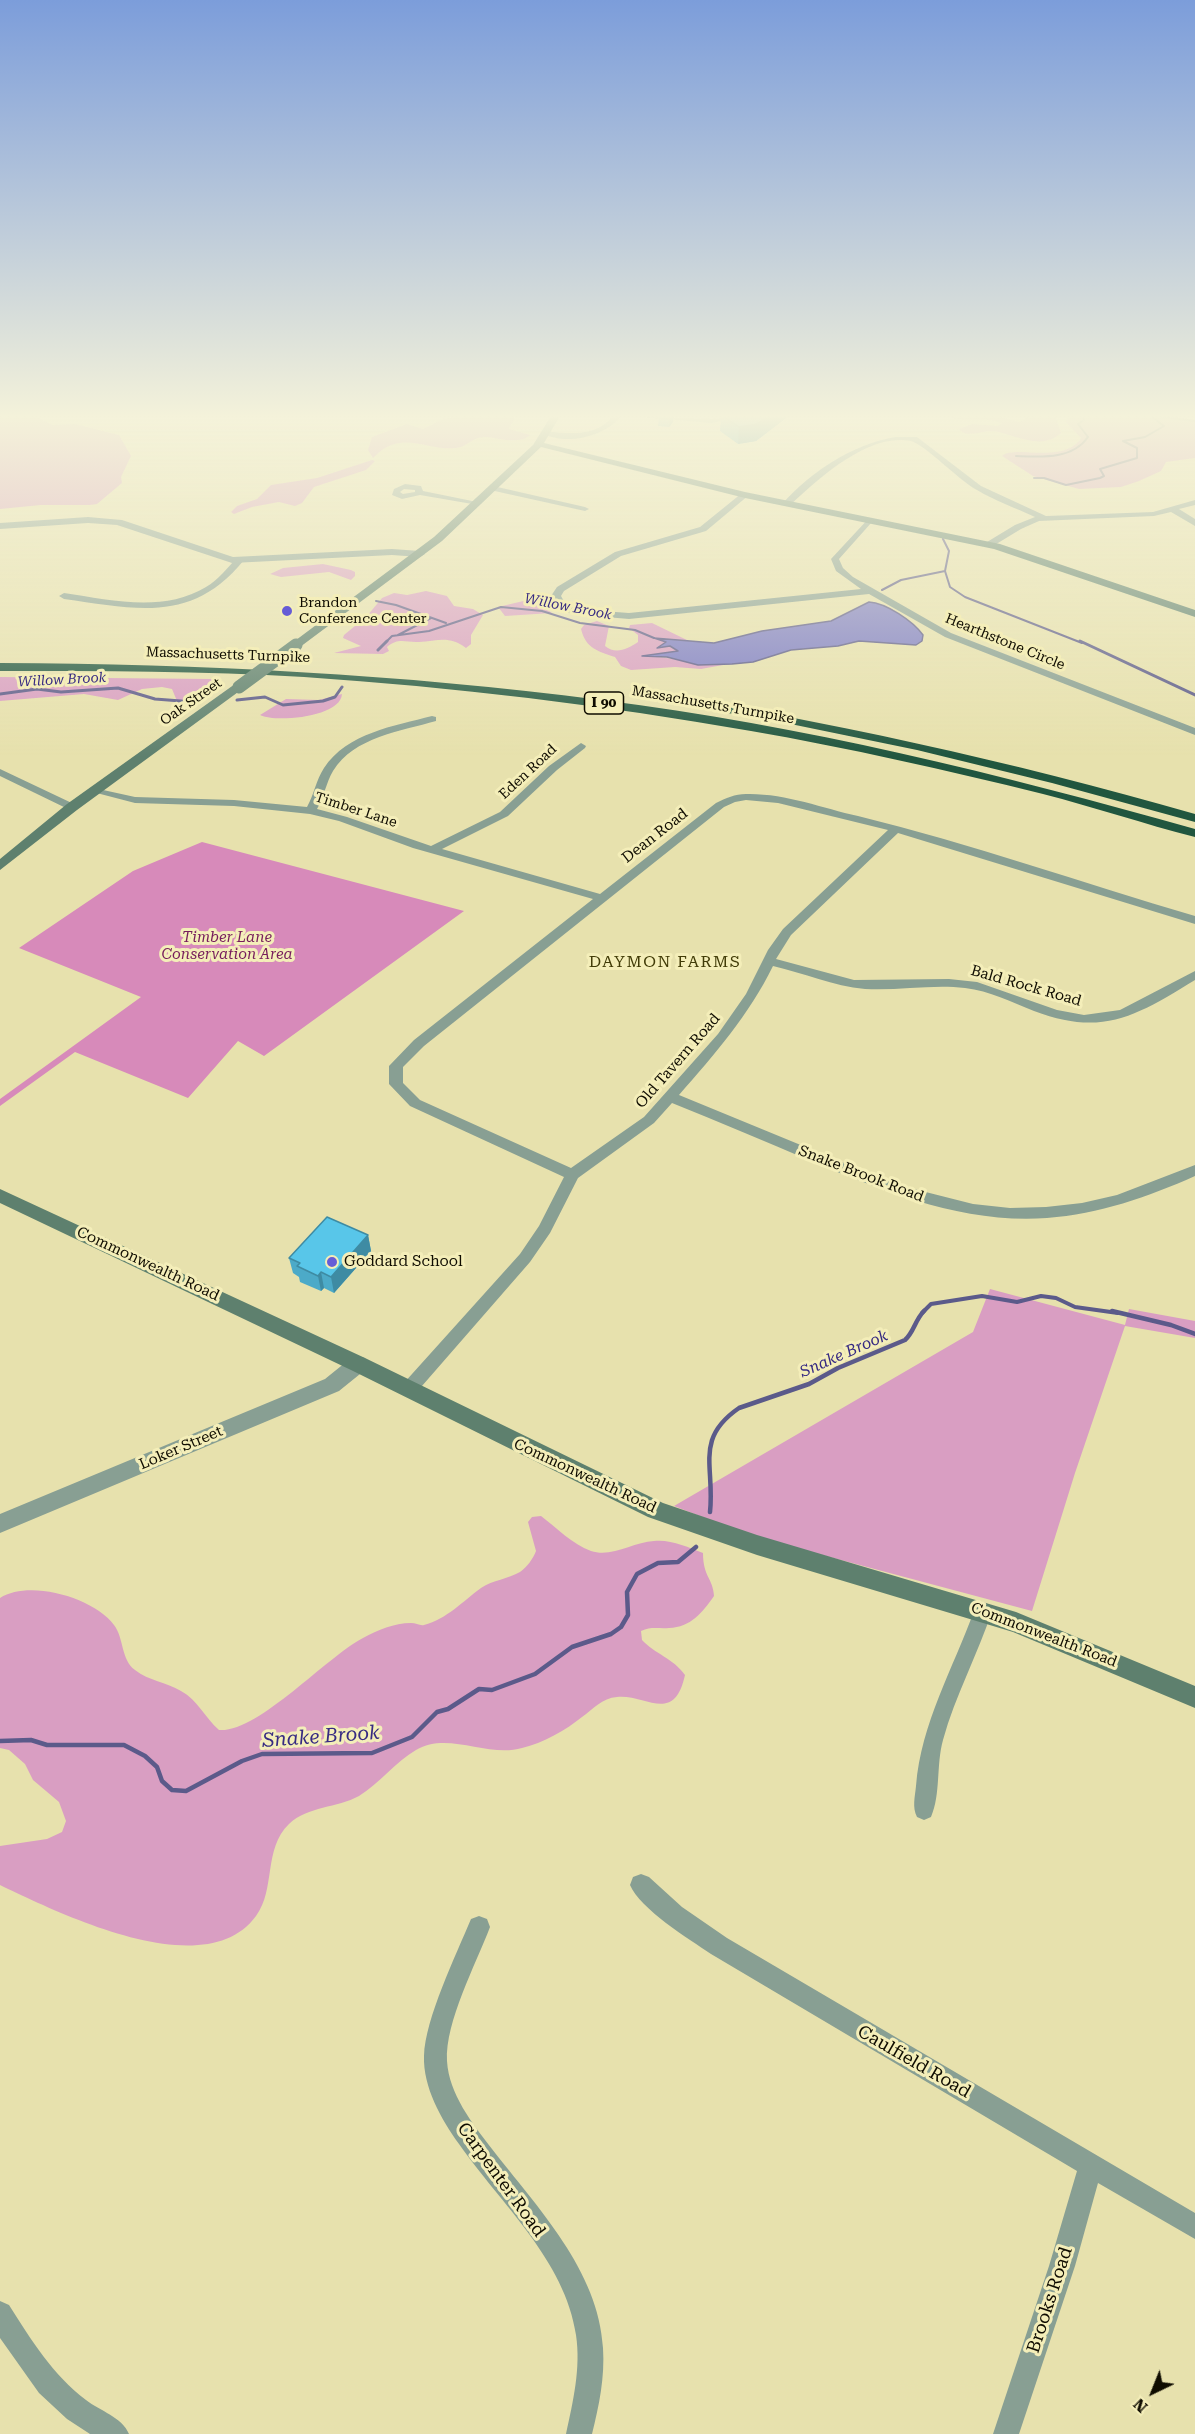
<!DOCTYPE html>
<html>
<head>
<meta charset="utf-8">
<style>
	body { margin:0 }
	#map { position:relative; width:1195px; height:2434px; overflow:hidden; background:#e7e1ad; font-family:"Roboto Serif",serif }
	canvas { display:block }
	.north { position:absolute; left:1123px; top:2362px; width:60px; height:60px; -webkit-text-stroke:4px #f4eeb9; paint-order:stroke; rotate:223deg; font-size:16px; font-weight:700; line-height:24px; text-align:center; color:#0f0c00 }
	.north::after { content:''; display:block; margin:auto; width:21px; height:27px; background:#0f0c00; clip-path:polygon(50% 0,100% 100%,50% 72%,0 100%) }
</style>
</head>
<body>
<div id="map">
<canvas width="1195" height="2434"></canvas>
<div class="north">N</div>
</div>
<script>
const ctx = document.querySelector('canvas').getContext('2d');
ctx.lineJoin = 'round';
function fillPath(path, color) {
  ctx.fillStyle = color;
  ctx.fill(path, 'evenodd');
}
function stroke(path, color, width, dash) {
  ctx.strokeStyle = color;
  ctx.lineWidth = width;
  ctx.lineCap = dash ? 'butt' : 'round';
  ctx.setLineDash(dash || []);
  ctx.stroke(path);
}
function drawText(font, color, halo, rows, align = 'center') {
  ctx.font = font + ' "Roboto Serif",serif';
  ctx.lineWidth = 6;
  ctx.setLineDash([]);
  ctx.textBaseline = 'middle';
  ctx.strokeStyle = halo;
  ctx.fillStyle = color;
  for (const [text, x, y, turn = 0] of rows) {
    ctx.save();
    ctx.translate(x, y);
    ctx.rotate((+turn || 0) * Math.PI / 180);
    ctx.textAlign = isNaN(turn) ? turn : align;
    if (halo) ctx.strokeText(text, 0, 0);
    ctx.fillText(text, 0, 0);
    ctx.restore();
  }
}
fillPath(new Path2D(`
	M0 416H34L53 425 75 424 119 435 131 456 121 477 122 483 97 504 90 505H41L0 509Z
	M459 416H515L509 429 530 435C519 445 499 438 486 437 473 436 467 447 456 448 425 451 401 428 373 458L368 450 372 437 407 424 423 429 443 419Z
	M948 416H995L1020 422 1030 416H1055L1061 433C1041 451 1016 435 994 431 982 430 966 439 959 429L972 424 998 426 1002 423C985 415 966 424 948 416Z
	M1069 416H1165L1195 420V458L1166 462 1161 471 1139 481 1121 487 1079 489 1033 476 1002 456C1014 444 1064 465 1081 438L1066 422Z
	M372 460 375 461 366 470 314 487 302 503 295 506 279 502 252 507 234 514 231 512 237 506 257 499 271 485 317 478Z
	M323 564 351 570 355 572V576L351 580 329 572 281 577 270 574 283 568Z
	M426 591 447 596 454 606 473 609 483 615 471 635V644L466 648C449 635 438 641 419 642 406 643 399 637 387 647L389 651 383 654 334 653 361 646 343 638 344 635 367 616 382 598 394 593 407 595Z
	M532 599 552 613 505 616 498 607Z
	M597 621 609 626 605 646C616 655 627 649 638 642V635L629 628 630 625 652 623 689 641 656 638 666 642 660 647 670 646 678 651 646 656C672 657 696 665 723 665L701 669 675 667 631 670 621 666 615 657C598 651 586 649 581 629L584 625Z
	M0 677 213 679 221 678C205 690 201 704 177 701L172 689 162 687 142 689 118 700 84 694 0 701Z
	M342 694C341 717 276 723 260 715L286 699 319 700Z
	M990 1289 1125 1325 1129 1309 1195 1321V1338L1125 1326 1075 1473 1032 1611 751 1536 674 1506 973 1332Z
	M541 1516C557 1528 572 1544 591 1551 612 1558 633 1542 654 1541 670 1539 688 1547 703 1553 703 1577 713 1578 714 1596 702 1613 691 1627 669 1628 658 1629 652 1626 641 1631L642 1640C655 1654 673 1658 685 1675 674 1725 646 1694 617 1697 602 1698 593 1709 582 1717 566 1730 543 1743 522 1748 488 1758 448 1731 416 1750 395 1762 380 1783 359 1796 337 1808 308 1806 289 1824 263 1849 276 1889 256 1916 205 1986 59 1913 0 1885V1846L47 1839 62 1832 66 1821 59 1802 33 1780 25 1764 9 1750 0 1748V1598C30 1579 94 1598 114 1625 124 1638 121 1660 135 1670 149 1681 166 1682 181 1691 198 1700 205 1718 219 1730 258 1733 325 1658 363 1638 378 1630 394 1623 411 1623 416 1623 420 1626 424 1625 447 1619 463 1601 481 1588 493 1580 508 1579 520 1572 527 1567 533 1559 536 1551L528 1522 532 1517Z`), '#d99ec2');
fillPath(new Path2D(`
	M202 842 464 911 264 1056 238 1041 188 1098 75 1052 0 1106V1099L141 997 19 948 133 871Z`), '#d78aba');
const water = new Path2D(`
	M869 602C886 603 913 621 923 635L922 641 916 645 859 641 838 646 791 650 753 662 732 664 698 665 667 657 642 656 678 651 670 646 657 648 666 642 654 638 714 643 762 631 831 621Z`);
fillPath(water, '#7b7bc5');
stroke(water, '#5b5a8a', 1.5);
stroke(new Path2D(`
	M1155 416 1195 421
	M1016 456C1041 457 1072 460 1088 437L1078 424 1084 420V416
	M1034 478H1044L1066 485 1100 478 1104 476 1100 469 1137 458V448L1123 441 1145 437 1164 426 1151 416
	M945 571 950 587 965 597 1082 643
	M882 590 901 580 945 571 949 551 943 539
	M376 601 396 605 446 623
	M398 635 431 618
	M385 643 392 636 429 631 501 607 542 611 580 623 635 630 654 638`), '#5b5a8a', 2);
stroke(new Path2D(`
	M1080 641 1195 695
	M378 650 387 641
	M0 694 37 689 61 692 118 688 155 699 194 702
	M237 700 265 697 283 705 323 701 335 697 342 687`), '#5b5a8a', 3);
stroke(new Path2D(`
	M922 1313 931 1304 982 1296 1017 1302 1041 1296 1056 1298 1075 1307 1118 1313`), '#5b5a8a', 4);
stroke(new Path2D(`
	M1112 1311 1171 1325 1195 1334
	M710 1512C715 1466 694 1439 739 1408L809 1384 838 1368 905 1340C914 1332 915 1320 924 1311
	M0 1741 31 1740 47 1745H124L145 1756 157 1767 162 1781 172 1790 186 1791 242 1761 262 1754 372 1753 412 1737 437 1712 448 1709 479 1689 492 1690 535 1674 572 1647 611 1634 621 1627 628 1615 627 1592 637 1574 658 1563 678 1562 696 1547`), '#5b5a8a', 4.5);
fillPath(new Path2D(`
	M613 416H621C605 437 565 446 542 433L546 431C570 434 596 437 613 416Z
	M631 416 712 419 743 416 712 423Z
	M895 437H917L981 486 1046 516 1153 512 1195 500V505L1179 509 1195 519V526L1171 512 1154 516 1039 521 1021 529 993 546H987V542L1015 525 1035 517C1016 508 995 501 977 490 961 482 924 444 911 441 868 432 817 480 789 506L782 504C812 471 851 445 895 437Z
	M405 484 421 486 423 491 482 503 478 505 420 495 402 499 392 495 394 489ZM404 489 415 490V492L403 494 400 492Z
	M493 486 585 507 589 509 585 511 490 490 489 488Z
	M742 493 749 495 706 531 621 556 564 591 561 596 565 603 576 609 629 613 861 589 836 571 831 559 869 518H872V522L839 559 843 568 853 577 951 633 1195 728V735L945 637 869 594 629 619 571 614 558 607 551 596 557 587 615 552 700 527Z
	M237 558 244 560C192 624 137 609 64 599L59 596 64 593C111 600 163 613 206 587 218 580 227 568 237 558Z
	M432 716 436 717V721C401 731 354 737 333 771 326 783 324 797 317 809L347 817 431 846 500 812 549 766 581 743 586 746 585 748 557 770 508 816 442 849 600 894 716 803C726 798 735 794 746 794 784 793 822 808 858 816 972 844 1083 883 1195 916V924L898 833 791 935 776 959 854 980 949 979 977 982 1057 1010 1084 1015 1120 1010 1195 971V980C1136 1016 1103 1037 1034 1011 1011 1002 990 991 965 988 932 984 898 991 865 989 833 986 804 973 773 966 749 1015 715 1054 679 1095L898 1185 973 1204 1010 1208 1046 1207 1082 1203 1117 1195 1195 1165V1176C1148 1197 1099 1214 1047 1218 963 1224 886 1192 811 1161 765 1141 719 1122 672 1103L654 1123 578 1178 550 1233 530 1262 415 1394 409 1396 403 1394 401 1389 403 1384 520 1254 539 1226 564 1177 410 1106 389 1084V1066L414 1040 593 899 413 848 339 821 310 814 234 806 135 803 89 791 94 788 135 797 234 800 307 807C314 795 316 780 324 768 347 733 394 726 432 716ZM746 800 778 803 888 830 783 929 768 950 746 994 718 1034 644 1117 571 1168 420 1100 403 1083V1067L424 1046 724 807 735 802Z
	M0 769 76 805 78 807 76 809H68L0 776Z
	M983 1602 990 1605 992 1611C978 1654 955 1696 943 1740 936 1765 941 1794 931 1817L924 1820 917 1817C912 1807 915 1797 916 1786 921 1723 953 1669 974 1611L976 1605Z
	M641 1874 649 1877 682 1907 727 1938 1195 2213V2239L1098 2183 1075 2266 1019 2434H993L1049 2266 1077 2171 711 1954C689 1939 640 1909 630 1885L633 1877Z
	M479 1916 487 1919 490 1927C476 1964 445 2022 447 2061 449 2094 472 2123 492 2149 537 2207 599 2271 603 2348 605 2377 599 2406 592 2434H566C573 2402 581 2368 576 2335 565 2260 500 2203 459 2144 441 2119 423 2087 424 2056 425 2019 456 1955 471 1919Z
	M0 2301 9 2305C31 2340 53 2375 86 2400 100 2411 122 2417 129 2434H90L67 2419 39 2393 0 2338Z`), '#889f93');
fillPath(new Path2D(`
	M88 517 122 520 233 557 392 549 420 551 425 554 420 557 392 555 232 563 117 525 88 523 0 529V523Z
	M358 1356 365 1358 368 1364 365 1370 339 1391 0 1533V1514L325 1379 351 1358Z`), '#889f93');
fillPath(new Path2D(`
	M551 416H560L544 443 745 492 1000 544 1195 610V617L994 549 745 498 541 447 442 541 300 647H292V643L434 537 533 445Z
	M235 684 245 687 77 810 0 870V859L67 804Z
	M0 1189 365 1358 663 1503 757 1535 1016 1612 1195 1686V1708L1013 1632 757 1555 648 1517 351 1370 0 1203Z`), '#5e806e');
fillPath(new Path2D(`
	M0 663C202 664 401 674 601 700 802 725 1000 774 1195 829V837C1144 824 1094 807 1043 794 946 770 849 748 751 731 603 705 454 687 304 677 203 671 101 671 0 671Z
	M635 690C824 720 1011 761 1195 814V822L1052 783 917 750 776 721 631 697 629 694Z`), '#21563f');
stroke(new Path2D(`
	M239 687 296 645`), '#5e806e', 13);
fillPath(new Path2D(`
	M673 416V422L669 427 658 426 659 418Z
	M721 416H786V418L756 441 738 444 720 431Z
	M368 1235 371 1251 334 1293 324 1288 321 1291 300 1282 299 1277 293 1273 289 1258Z`), '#4caac8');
fillPath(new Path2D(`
	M671 416H673V422L669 427V419Z
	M768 416H786V418L756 441 738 444 739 427Z
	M368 1235 371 1251 334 1293 331 1277Z
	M321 1272 324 1288 321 1291 318 1276Z`), '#3e8ba3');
const building = new Path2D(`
	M660 416H671L669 419 659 418Z
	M723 416H768L757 424 739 427Z
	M327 1217 368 1235 331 1277 321 1272 318 1276 297 1266 300 1263 289 1258Z`);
fillPath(building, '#58c6e9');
stroke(building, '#3e8ba3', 1.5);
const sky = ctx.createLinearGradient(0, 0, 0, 757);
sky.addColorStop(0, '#7c9dda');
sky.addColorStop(0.55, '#f4f2da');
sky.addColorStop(1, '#f4f2da00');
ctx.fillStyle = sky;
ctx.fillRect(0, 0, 1195, 757);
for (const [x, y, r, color] of [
	[287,611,6,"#665cd6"],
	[332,1262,6,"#665cd6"]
]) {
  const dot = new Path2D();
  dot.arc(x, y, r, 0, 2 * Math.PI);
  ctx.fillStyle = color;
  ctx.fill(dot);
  stroke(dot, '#f4eeb9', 2);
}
drawText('14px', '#0f0c00', '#f4eeb9', [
	["Brandon",299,603],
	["Conference Center",299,619]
], 'left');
drawText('italic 14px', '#362a82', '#f4eeb9', [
	["Willow Brook",568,607,11],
	["Willow Brook",62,680,-3]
]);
drawText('14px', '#0f0c00', '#f4eeb9', [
	["Hearthstone Circle",1005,642,22],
	["Massachusetts Turnpike",228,655,2],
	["Oak Street",191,702,-35],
	["Massachusetts Turnpike",713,705,10],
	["Eden Road",528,772,-43],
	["Timber Lane",356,810,18]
]);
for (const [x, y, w] of [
	[604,703,39]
]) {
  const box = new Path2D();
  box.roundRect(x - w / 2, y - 11, w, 22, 4.5);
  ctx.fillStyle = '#f4eeb9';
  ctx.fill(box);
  stroke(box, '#0f0c00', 1.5);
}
drawText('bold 14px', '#0f0c00', null, [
	["I 90",604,703]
]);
drawText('15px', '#0f0c00', '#f4eeb9', [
	["Dean Road",655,836,-38],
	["Bald Rock Road",1026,986,16],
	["Old Tavern Road",678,1061,-49],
	["Snake Brook Road",861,1174,21],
	["Commonwealth Road",148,1264,25],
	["Loker Street",181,1448,-23],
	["Commonwealth Road",585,1476,25],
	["Commonwealth Road",1044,1635,21]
]);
drawText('italic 15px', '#771d5c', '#f4eeb9', [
	["Timber Lane",227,938],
	["Conservation Area",227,955]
]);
drawText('15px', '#0f0c00', '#f4eeb9', [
	["Goddard School",344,1262]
], 'left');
ctx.letterSpacing = '1.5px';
drawText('16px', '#413b07', '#f4eeb9', [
	["DAYMON FARMS",665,962]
]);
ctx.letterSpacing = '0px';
drawText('italic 16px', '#362a82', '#f4eeb9', [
	["Snake Brook",844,1354,-24]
]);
drawText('18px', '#0f0c00', '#f4eeb9', [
	["Caulfield Road",914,2062,30],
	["Carpenter Road",501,2180,54],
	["Brooks Road",1050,2300,-72]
]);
drawText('italic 20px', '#362a82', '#f4eeb9', [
	["Snake Brook",321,1737,-4]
]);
</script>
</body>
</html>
